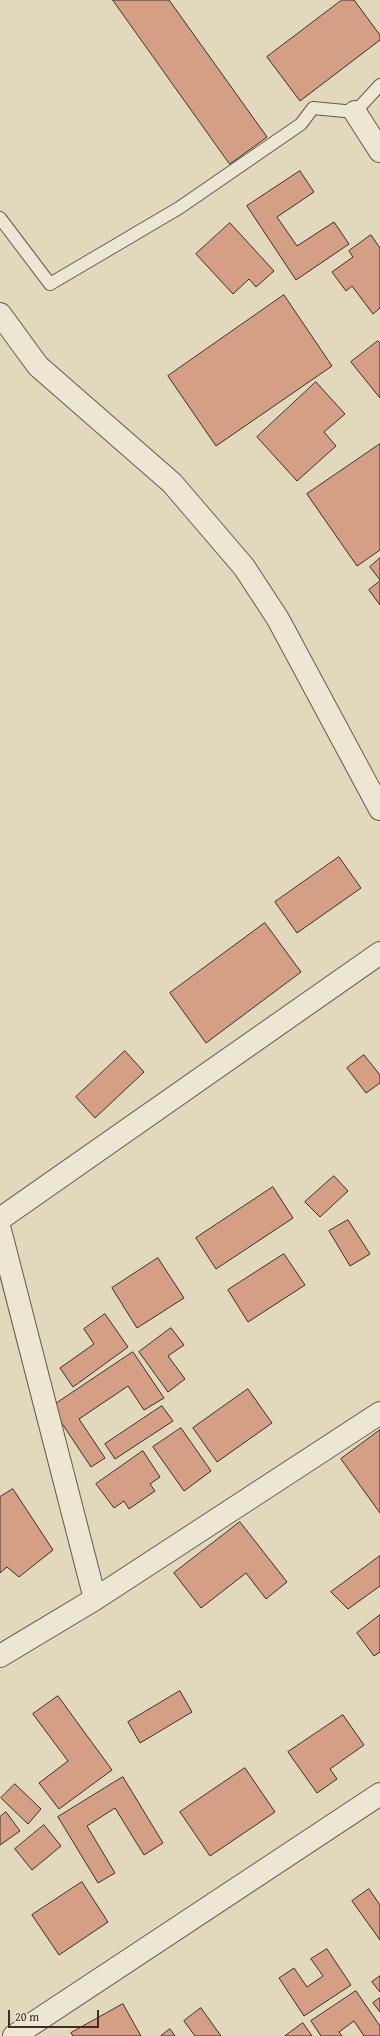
<!DOCTYPE html>
<html>
<head>
<meta charset="utf-8">
<style>
	body { margin:0 }
	#map { position:relative; width:380px; height:2036px; overflow:hidden; background:#e2d9bc; font-family:"Gentium Book Plus",serif }
	canvas { display:block }
	.scale { position:absolute; left:8px; top:2010px; width:91px; height:18px; box-sizing:border-box; border:2px solid #3d2d27; border-top:0; padding-left:5px; font-size:12px; line-height:14px; white-space:nowrap; color:#3d2d27; -webkit-text-stroke:3px #ece6d3; paint-order:stroke }
</style>
</head>
<body>
<div id="map">
<canvas width="380" height="2036"></canvas>
<div class="scale">20 m</div>
</div>
<script>
const ctx = document.querySelector('canvas').getContext('2d');
ctx.lineJoin = 'round';
function fillPath(path, color) {
  ctx.fillStyle = color;
  ctx.fill(path, 'evenodd');
}
function stroke(path, color, width, dash) {
  ctx.strokeStyle = color;
  ctx.lineWidth = width;
  ctx.lineCap = dash ? 'butt' : 'round';
  ctx.setLineDash(dash || []);
  ctx.stroke(path);
}
const building = new Path2D(`
	M113 0H169L267 137 230 164Z
	M342 0H354L380 35V40L300 101 267 57Z
	M300 171 314 192 277 217 297 246 334 222 349 244 296 280 247 206Z
	M230 223 274 271 256 287 249 279 233 294 196 254Z
	M371 235 380 248V308L373 314 352 286 346 291 332 272 353 257 349 251Z
	M284 295 332 366 216 446 168 376Z
	M378 341 380 343V398L351 362Z
	M316 382 345 414 324 432 336 446 297 481 257 437Z
	M380 444V550L357 566 307 494Z
	M380 558V580L370 567Z
	M380 581V605L369 590Z
	M339 857 361 888 297 933 275 902Z
	M265 923 301 972 206 1043 170 993Z
	M125 1051 144 1072 95 1118 76 1097Z
	M364 1055 380 1075V1083L366 1093 347 1068Z
	M334 1176 348 1191 320 1217 305 1202Z
	M273 1187 293 1218 216 1269 196 1238Z
	M348 1220 370 1254 350 1266 329 1231Z
	M284 1254 305 1285 248 1322 228 1290Z
	M158 1258 184 1298 137 1328 112 1288Z
	M105 1314 128 1347 73 1387 60 1368 94 1344 84 1329Z
	M171 1328 184 1345 168 1356 185 1379 168 1392 139 1352Z
	M133 1352 164 1398 144 1410 128 1386 79 1419 105 1458 91 1467 51 1407Z
	M248 1389 272 1423 217 1462 193 1428Z
	M162 1406 173 1421 115 1459 105 1444Z
	M181 1428 211 1471 184 1491 153 1447Z
	M380 1430V1513L341 1459Z
	M143 1451 160 1477 150 1484 155 1491 129 1509 124 1501 114 1508 96 1484Z
	M13 1489 53 1550 19 1577 7 1567 0 1573V1497Z
	M240 1522 287 1582 266 1599 246 1573 201 1608 174 1573Z
	M380 1556V1586L348 1609 331 1592Z
	M380 1615V1652L374 1656 357 1633Z
	M180 1691 192 1712 140 1743 128 1722Z
	M58 1696 112 1770 59 1809 39 1783 68 1761 33 1714Z
	M343 1715 364 1745 330 1769 337 1779 317 1793 288 1752Z
	M245 1768 275 1812 210 1856 180 1812Z
	M123 1777 163 1843 144 1855 115 1808 87 1826 115 1873 98 1883 58 1817Z
	M15 1784 41 1809 28 1824 1 1798Z
	M6 1812 20 1831 0 1845V1817Z
	M44 1825 61 1846 32 1870 15 1849Z
	M82 1882 108 1922 59 1955 32 1915Z
	M369 1889 380 1905V1940L352 1901Z
	M327 1949 351 1985 304 2016 279 1978 294 1968 307 1987 323 1976 311 1959Z
	M380 1976V1992L372 1982Z
	M356 1991 380 2026V2036H364L354 2021 339 2032 342 2036H321L311 2021Z
	M380 1998V2012L373 2003Z
	M123 2004 141 2036H73L71 2033Z
	M201 2008 221 2036H195L184 2021Z
	M303 2023 312 2036H285Z
	M170 2029 175 2036H161Z`);
fillPath(building, '#d49f85');
stroke(building, '#3d2d27', 1);
const service = new Path2D(`
	M0 218 50 284 179 208 301 124 313 108 355 112 380 85`);
const minor = new Path2D(`
	M355 112 380 151
	M0 314 38 366 172 483 244 567 278 619 380 809
	M0 1219 380 953
	M0 1230 95 1599
	M0 1656 95 1599 380 1413
	M14 2036 380 1794`);
stroke(service, '#66584c', 14);
stroke(minor, '#66584c', 24);
stroke(service, '#ece6d3', 12);
stroke(minor, '#ece6d3', 22);
</script>
</body>
</html>
